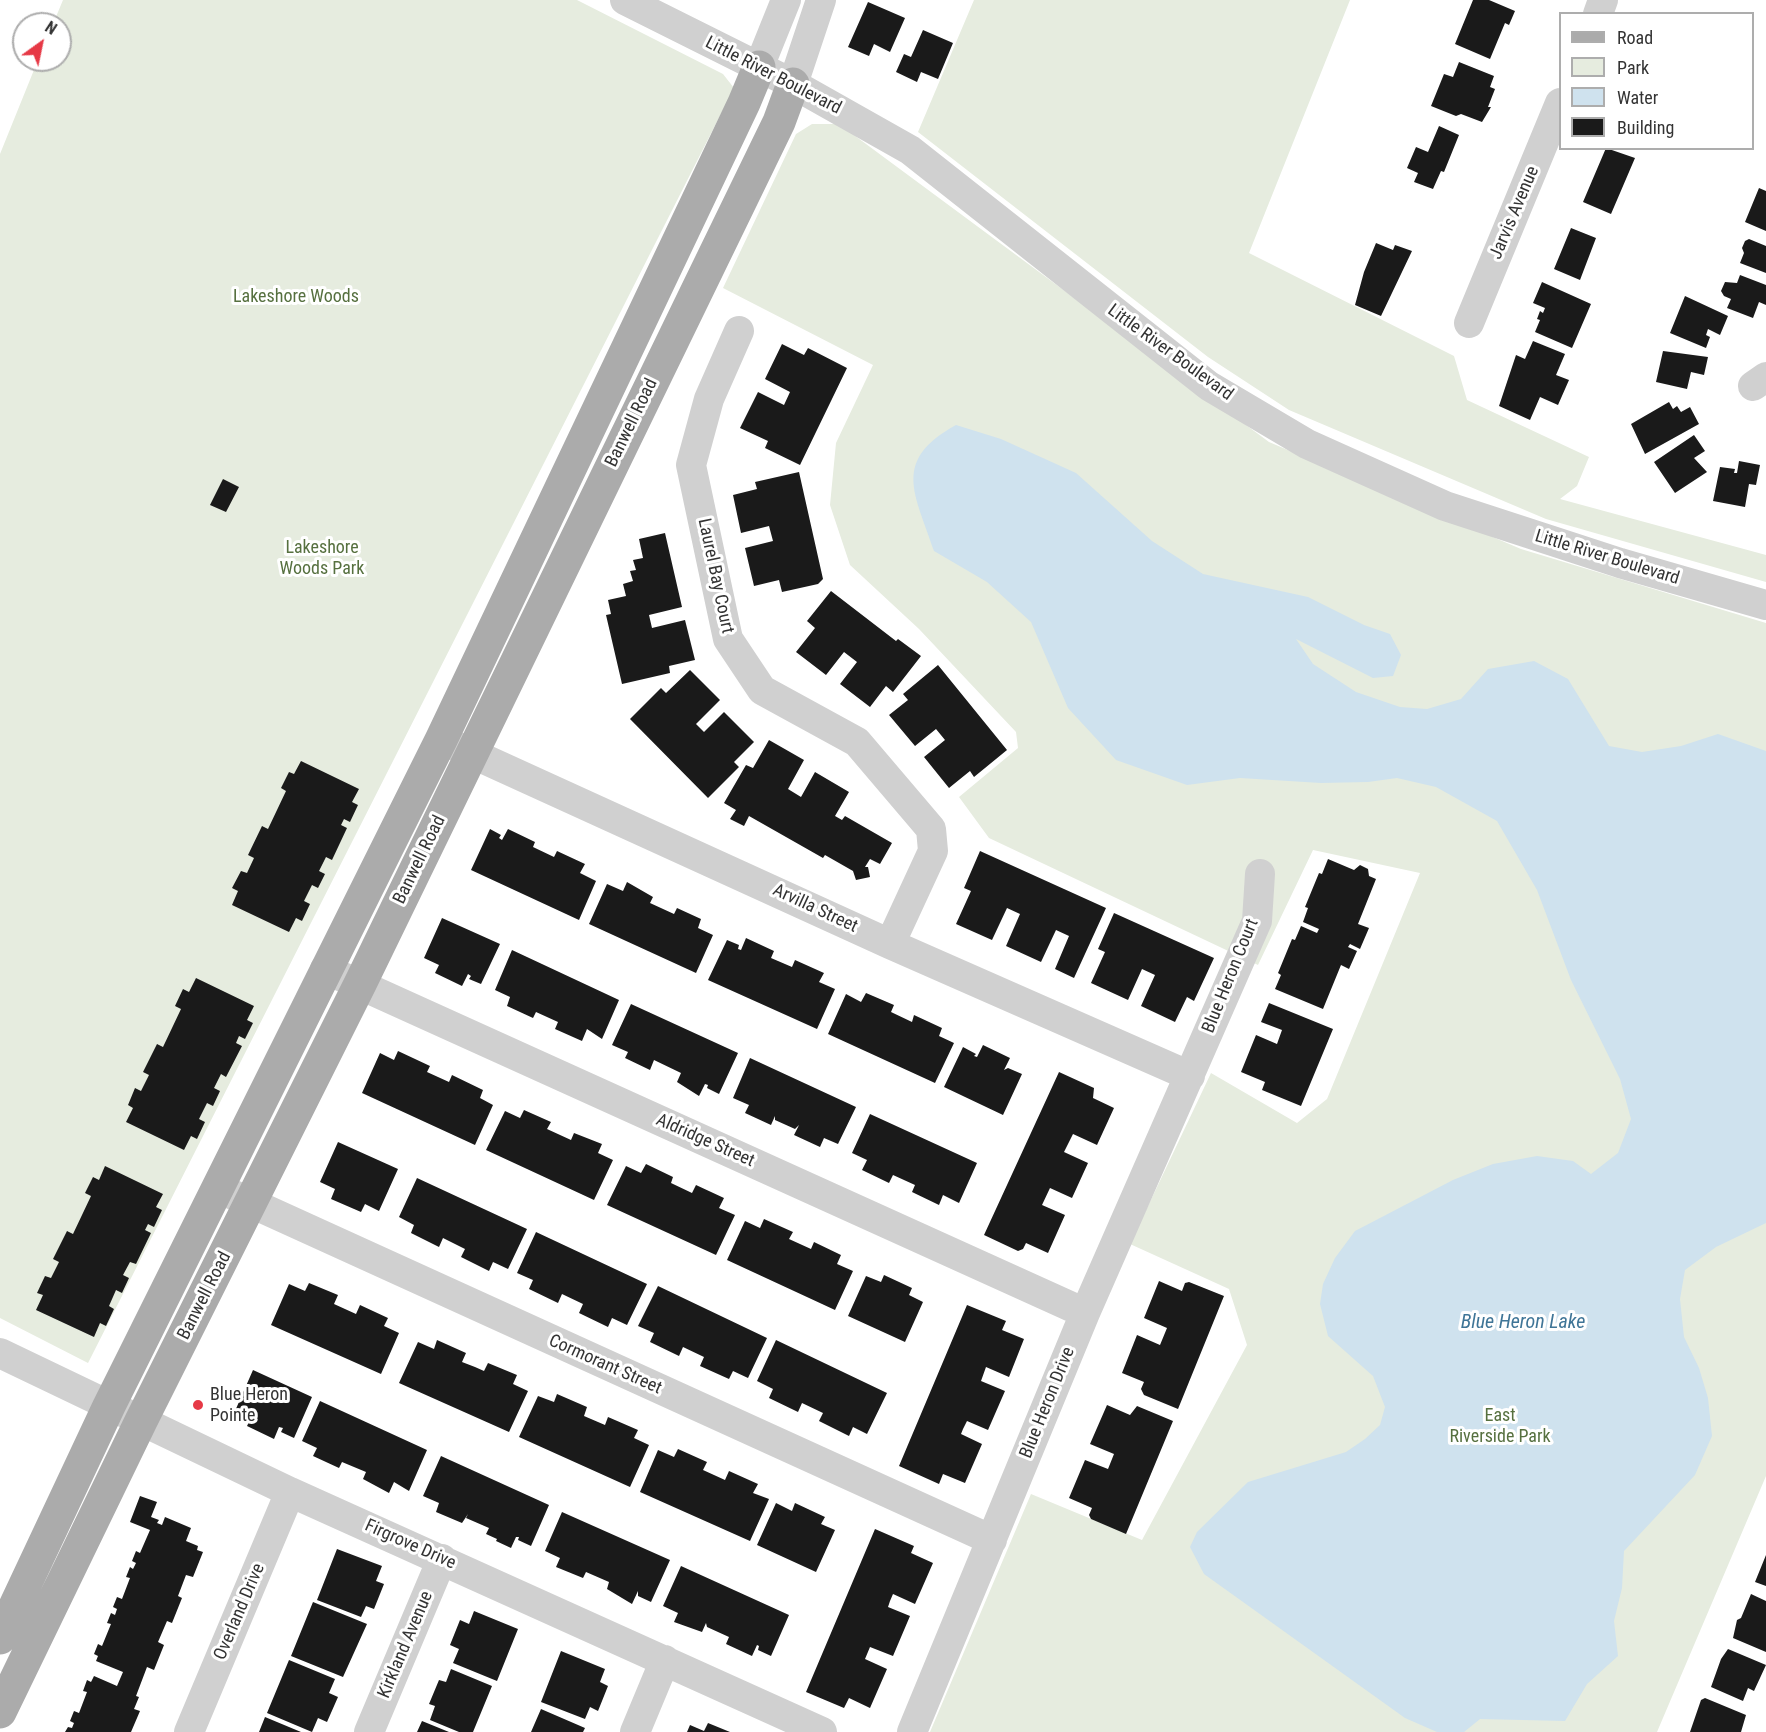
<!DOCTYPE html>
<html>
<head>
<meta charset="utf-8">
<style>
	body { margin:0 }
	#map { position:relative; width:1766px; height:1732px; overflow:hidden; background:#fff; font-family:"Roboto Condensed",sans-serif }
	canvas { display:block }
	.legend { position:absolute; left:1559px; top:12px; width:195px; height:138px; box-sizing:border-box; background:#fff; border:2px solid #adadad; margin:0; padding:8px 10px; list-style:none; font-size:18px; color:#333 }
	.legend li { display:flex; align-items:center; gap:12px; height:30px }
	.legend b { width:30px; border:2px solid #adadad }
	.north { position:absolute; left:12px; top:12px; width:60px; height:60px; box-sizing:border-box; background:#fff; border:2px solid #adadad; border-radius:50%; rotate:33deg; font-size:16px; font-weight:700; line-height:24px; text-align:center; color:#333 }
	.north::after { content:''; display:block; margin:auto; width:21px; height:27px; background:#e63946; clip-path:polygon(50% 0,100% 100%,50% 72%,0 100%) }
</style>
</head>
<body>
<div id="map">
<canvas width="1766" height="1732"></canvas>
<ul class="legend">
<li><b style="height:8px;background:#ababab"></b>Road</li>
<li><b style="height:16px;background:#e6ecdf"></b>Park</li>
<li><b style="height:16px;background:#cfe2ee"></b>Water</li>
<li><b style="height:16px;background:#1a1a1a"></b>Building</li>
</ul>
<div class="north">N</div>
</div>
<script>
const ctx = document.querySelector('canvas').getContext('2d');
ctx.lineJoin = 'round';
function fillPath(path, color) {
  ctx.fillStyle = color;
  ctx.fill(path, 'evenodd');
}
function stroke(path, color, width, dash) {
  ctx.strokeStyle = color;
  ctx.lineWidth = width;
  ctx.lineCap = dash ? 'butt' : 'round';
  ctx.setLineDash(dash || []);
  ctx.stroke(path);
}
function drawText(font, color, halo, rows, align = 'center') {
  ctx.font = font + ' "Roboto Condensed",sans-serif';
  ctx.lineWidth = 6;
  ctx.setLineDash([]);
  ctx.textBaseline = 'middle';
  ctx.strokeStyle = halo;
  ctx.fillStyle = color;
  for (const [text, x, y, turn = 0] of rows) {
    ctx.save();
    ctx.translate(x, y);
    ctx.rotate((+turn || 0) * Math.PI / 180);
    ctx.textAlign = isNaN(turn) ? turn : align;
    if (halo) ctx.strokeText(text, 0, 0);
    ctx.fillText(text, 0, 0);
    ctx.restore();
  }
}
fillPath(new Path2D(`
	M63 0H577L723 74 734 88 88 1363 0 1318V154L38 60H60V24H53Z
	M974 0H1350L1249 253 1454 356 1467 400 1589 457 1577 486 1560 499 1766 555V582L1546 519 1289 410 1208 357 918 132Z
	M812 124H839L1269 442 1521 549 1766 623V1476L1657 1732H930L1031 1494 1142 1540 1247 1345 1229 1289 1130 1244 1211 1073 1297 1123 1327 1099 1420 873 1313 850 1258 965 989 838 959 797 1018 748 1016 732 919 629 850 565 830 505 836 443 873 365 723 288 796 134Z`), '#e6ecdf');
fillPath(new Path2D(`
	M956 425 1001 439 1076 473 1152 541 1203 574 1308 597 1364 625 1390 634 1401 655 1393 676 1373 678 1296 639 1313 664 1356 692 1400 707 1427 709 1461 699 1488 669 1534 661 1568 679 1609 746 1642 752 1681 746 1718 734 1766 751V1223L1716 1247 1685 1270 1680 1299 1684 1337 1699 1368 1708 1398 1712 1436 1695 1475 1624 1551 1622 1588 1614 1621 1618 1656 1587 1684 1565 1721 1480 1719 1464 1732H1437L1405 1718 1204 1574 1190 1547 1197 1532 1248 1482 1346 1452 1365 1439 1380 1425 1385 1407 1373 1376 1328 1336 1320 1304 1323 1284 1335 1258 1355 1231 1453 1180 1493 1164 1537 1156 1573 1161 1591 1174 1618 1153 1631 1119 1620 1079 1571 980 1537 890 1497 821 1436 787 1397 778 1368 782 1321 783 1240 778 1187 785 1116 760 1068 708 1031 622 987 582 934 551C915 493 891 461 956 425Z`), '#cfe2ee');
fillPath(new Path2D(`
	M1473 0H1489L1515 11 1509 25 1505 23 1490 59 1455 44Z
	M868 2 905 18 890 52 874 44 869 56 848 47Z
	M923 30 953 43 938 79 921 72 917 82 896 72 904 54 911 57Z
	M1459 62 1494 76 1490 87 1495 89 1488 107H1491L1482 122 1461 114 1456 116 1431 106 1444 74 1453 77Z
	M1439 126 1459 135 1444 172 1441 171 1433 189 1414 182 1418 173 1407 168 1416 147 1428 152Z
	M1606 148 1635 158 1611 214 1583 202Z
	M1759 188 1766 191V231L1745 222Z
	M1571 228 1596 238 1580 280 1554 269Z
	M1749 239 1766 246V273L1740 263 1744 253 1742 248 1745 241Z
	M1376 243 1393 250 1395 245 1412 251 1381 316 1355 305 1364 272Z
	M1740 275 1766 285V305L1759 302 1753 318 1727 308 1731 299 1724 296 1721 291 1725 282 1737 283Z
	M1542 282 1591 304 1572 348 1535 332 1540 320 1537 319 1540 311 1543 313 1545 308 1533 303Z
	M1685 296 1728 316 1720 335 1708 329 1706 335 1710 337 1706 348 1670 333Z
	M1533 341 1565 354 1556 375 1569 380 1558 405 1540 397 1530 420 1499 406 1516 355 1525 359Z
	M782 344 804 355 808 348 847 368 800 465 765 448 768 441 740 428 758 392 784 405 790 392 765 379Z
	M1663 351 1708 357 1704 375 1691 372 1687 389 1656 382Z
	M1669 402 1673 409 1677 406 1681 412 1690 407 1699 424 1645 454 1631 424Z
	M1694 435 1705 451 1694 458 1707 472 1675 493 1654 462Z
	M1739 461 1760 465 1756 485 1749 484 1745 507 1713 501 1720 467 1735 469 1734 473H1737Z
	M799 472 823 579 818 584 782 592 779 580 754 586 745 548 773 541 769 526 741 533 733 495 757 489 755 482Z
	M223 479 239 487 226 512 210 505Z
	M665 533 682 607 649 615 652 628 685 620 695 660 669 666 670 673 622 684 606 615 611 614 608 600 626 596 623 584 633 581 630 571 636 570 633 560 643 558 639 539Z
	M831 591 896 641 898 639 921 656 893 692 886 686 870 707 840 684 857 662 844 652 826 675 796 652 815 628 807 621Z
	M938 665 1007 750 974 777 970 771 949 788 924 757 945 740 936 729 915 746 889 715 908 700 903 694Z
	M690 670 720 700 696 724 704 732 724 712 754 742 734 762 739 767 708 798 630 719 661 688 666 693Z
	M769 740 804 760 788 789 801 797 815 772 849 792 835 816 842 820 845 816 892 843 880 864 870 859 865 867H868L870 877 856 880 853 871 825 855 823 858 749 816 744 826 730 819 736 810 724 803 746 765 753 768Z
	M301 761 359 789 352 802 358 805 350 822 344 819 341 825 347 828 332 860 326 857 319 871 325 874 318 888 312 885 304 901 310 904 302 921 296 918 289 932 232 905 238 891 232 888 241 871 247 873 254 858 248 855 262 826 268 829 286 791 281 788 289 772 294 774Z
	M490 829 501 835 499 838 502 840 508 829 535 842 533 847 554 857 557 851 585 864 580 873 596 881 579 920 471 870Z
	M980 851 1106 908 1074 978 1055 969 1069 936 1056 930 1041 962 1006 946 1020 914 1007 908 992 940 956 924 971 891 964 888Z
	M1328 859 1354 870 1360 865 1368 869 1369 876 1376 879 1358 924 1369 928 1360 949 1350 944 1348 947 1357 951 1349 969 1341 965 1323 1009 1275 989 1281 975 1278 973 1292 939 1295 940 1301 926 1317 933 1319 929 1303 922 1308 908 1305 907 1319 873 1322 874Z
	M627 882 653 897 650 903 674 914 677 908 701 919 698 928 713 935 696 973 589 924 607 884 623 891Z
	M1114 913 1214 958 1194 1001 1187 997 1175 1022 1141 1006 1155 975 1142 969 1128 1000 1091 983 1105 952 1098 949Z
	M442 918 500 944 481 984 469 979 471 976 468 974 462 986 435 973 439 965 424 958Z
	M746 938 774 951 771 958 792 967 795 960 824 973 819 982 835 989 817 1029 708 980 727 940 739 945 738 949 741 950Z
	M512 950 619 1000 602 1039 587 1029 582 1041 555 1029 558 1022 536 1012 533 1018 507 1006 510 997 495 990Z
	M196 978 254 1006 247 1020 253 1023 245 1039 239 1036 236 1043 242 1046 226 1077 221 1074 214 1088 220 1091 213 1106 207 1103 199 1119 205 1122 197 1139 191 1136 184 1150 126 1122 133 1108 128 1105 135 1088 141 1091 149 1075 143 1072 157 1044 163 1047 181 1009 175 1006 183 989 189 992Z
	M866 993 894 1005 891 1012 912 1022 914 1015 942 1028 939 1036 954 1043 935 1083 828 1034 846 994 861 1002Z
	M1269 1003 1333 1029 1301 1106 1262 1090 1265 1082 1241 1072 1256 1035 1277 1044 1282 1030 1261 1022Z
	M631 1004 738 1053 719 1094 707 1088 708 1085 705 1084 699 1096 677 1082 681 1073 654 1060 650 1070 625 1058 628 1052 612 1045Z
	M983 1045 1010 1058 1004 1070 1008 1068 1022 1074 1003 1115 944 1087 963 1047 976 1054 974 1056 977 1057Z
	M398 1051 430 1066 427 1072 449 1082 452 1075 483 1090 480 1098 493 1105 475 1145 362 1093 380 1053 394 1060Z
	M750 1058 856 1107 838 1144 824 1138 820 1147 794 1135 799 1125 795 1129 775 1120V1116L771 1125 745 1113 749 1105 733 1098Z
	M1059 1072 1094 1088 1093 1098 1114 1108 1097 1145 1073 1134 1064 1152 1088 1163 1072 1198 1050 1188 1042 1205 1065 1215 1048 1253 1026 1243 1023 1249 1018 1251 984 1235Z
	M524 1110 551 1122 547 1129 571 1140 574 1133 602 1144 598 1153 613 1160 594 1200 486 1150 505 1111 520 1118Z
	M870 1114 977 1163 959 1203 943 1195 939 1205 912 1192 915 1185 893 1175 889 1183 862 1170 867 1160 852 1153Z
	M338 1142 398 1169 379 1211 365 1204 361 1212 331 1199 335 1189 320 1182Z
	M646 1164 673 1177 671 1183 692 1193 696 1185 724 1198 719 1208 735 1215 716 1255 607 1205 626 1166 641 1173Z
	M105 1166 163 1194 156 1207 162 1210 154 1227 148 1224 145 1230 151 1233 136 1264 130 1262 123 1275 129 1278 122 1293 116 1290 109 1306 114 1309 106 1326 100 1323 94 1337 36 1310 43 1295 37 1293 45 1276 51 1278 59 1262 53 1259 67 1231 73 1234 91 1196 85 1193 93 1177 99 1180Z
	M417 1178 527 1229 508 1269 493 1262 489 1271 461 1257 465 1249 443 1238 439 1247 411 1233 414 1225 399 1217Z
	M764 1219 793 1232 789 1239 811 1249 814 1242 841 1255 837 1264 853 1271 835 1310 727 1260 745 1221 760 1228Z
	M536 1232 647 1284 627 1325 612 1318 608 1327 579 1313 583 1304 562 1294 558 1303 529 1289 533 1280 517 1273Z
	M884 1275 912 1288 909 1295 923 1302 905 1342 848 1316 866 1276 881 1282Z
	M1159 1281 1182 1291 1185 1283 1189 1282 1224 1296 1178 1409 1144 1395 1141 1389 1144 1382 1122 1373 1137 1335 1160 1345 1167 1328 1144 1318Z
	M309 1283 338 1295 334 1304 356 1314 360 1305 388 1318 384 1326 399 1333 381 1374 271 1325 289 1284 305 1291Z
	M658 1286 767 1338 748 1378 733 1371 729 1379 700 1366 704 1357 683 1347 679 1356 650 1342 654 1333 638 1326Z
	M967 1305 1006 1321 1002 1330 1024 1339 1009 1377 986 1367 981 1381 1005 1391 988 1430 967 1421 963 1429 961 1434 982 1444 965 1483 943 1474 939 1484 899 1466Z
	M437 1340 466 1353 462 1362 475 1367 484 1371 488 1363 517 1375 513 1384 528 1391 509 1432 399 1383 418 1342 434 1349Z
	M776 1340 887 1393 867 1434 853 1427 849 1436 819 1421 823 1413 802 1403 798 1412 769 1398 773 1389 757 1381Z
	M253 1370 312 1397 294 1438 281 1432 283 1428 279 1427 274 1439 247 1426 251 1418 235 1411Z
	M557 1394 587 1407 584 1416 605 1425 608 1417 638 1430 634 1438 649 1445 630 1487 519 1437 538 1396 554 1402Z
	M320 1401 427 1450 409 1491 394 1482 389 1493 363 1479 366 1472 342 1462 339 1468 313 1456 317 1448 302 1441Z
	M1107 1405 1130 1415 1137 1406 1173 1421 1126 1534 1091 1519 1089 1515 1092 1508 1069 1498 1085 1460 1108 1469 1114 1454 1090 1444Z
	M678 1449 707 1462 703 1470 725 1480 729 1471 758 1484 753 1493 769 1499 750 1541 640 1492 658 1450 674 1457Z
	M441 1456 549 1505 531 1546 518 1540 519 1537H516L511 1548 496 1541 497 1539 486 1534 489 1528 466 1518 468 1514 462 1523 436 1512 439 1503 423 1496Z
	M140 1496 157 1502 151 1517 159 1520 157 1523 162 1525 165 1517 191 1528 186 1541 198 1546 197 1550 203 1552 193 1577 186 1575 178 1596 182 1598 172 1623 167 1621 158 1642 164 1645 154 1670 147 1667 136 1696 139 1697 134 1709 140 1711 131 1732H65L68 1727 72 1728 74 1723 70 1721 74 1711 79 1713 87 1692 83 1691 87 1680 91 1682 94 1676 117 1686 123 1672 96 1661 98 1656 94 1654 98 1644 102 1646 111 1624 107 1623 111 1613 115 1615 117 1609 113 1607 117 1597 122 1599 130 1578 126 1577 130 1567 133 1569 136 1563 132 1561 136 1551 140 1553 150 1530 130 1522Z
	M776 1503 792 1511 795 1503 825 1517 821 1524 835 1530 816 1572 757 1545Z
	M562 1512 670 1560 651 1602 638 1596V1591L632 1604 607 1589 609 1582 586 1572 583 1578 556 1567 560 1558 545 1551Z
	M875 1529 914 1546 911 1553 933 1563 915 1604 893 1594 890 1601 888 1607 910 1616 893 1656 870 1647 865 1659 887 1669 870 1708 849 1698 844 1708 806 1692Z
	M337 1549 382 1566 376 1581 384 1584 374 1609 366 1606 361 1617 317 1600Z
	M1766 1555V1586L1755 1582Z
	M681 1566 789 1615 771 1656 758 1650 759 1646 757 1645 752 1656 726 1644 729 1637 707 1627 706 1623 702 1632 674 1622 678 1613 663 1606Z
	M1751 1594 1766 1601V1652L1733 1638 1737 1620 1741 1618Z
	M313 1602 367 1624 343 1677 291 1656Z
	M474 1611 518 1629 497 1681 453 1663 459 1649 450 1645 460 1620 469 1624Z
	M1728 1649 1766 1665 1754 1691 1748 1688 1743 1701 1711 1687 1721 1659Z
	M561 1651 605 1669 600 1682 608 1686 598 1711 590 1707 585 1719 541 1702Z
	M289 1660 335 1679 329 1693 338 1697 327 1722 318 1718 312 1732 267 1713Z
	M451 1669 492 1686 473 1732H459L430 1720 435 1706 429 1704 439 1680 446 1682Z
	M1705 1698 1746 1715 1741 1732H1690L1701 1700Z
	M541 1709 585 1728 583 1732H531Z
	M265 1717 301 1732H259Z
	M422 1721 449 1732H417Z
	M708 1723 730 1732H687L690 1725 704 1731Z`), '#1a1a1a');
stroke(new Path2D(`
	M625 0 793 84 910 150 1209 386 1307 444 1445 506 1620 563 1766 605
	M1598 14 1603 0
	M759 67 786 0
	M793 84 821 0
	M1469 323 1560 103
	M739 331 709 399 691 465 728 639 762 690 857 742 931 829 933 851 890 944
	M1753 386 1766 377
	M449 743 890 944 1190 1076
	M325 969 1085 1313
	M227 1192 992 1540
	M0 1353 290 1492 822 1732
	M189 1732 290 1492
	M369 1732 442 1559
	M635 1732 665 1660
	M912 1732 1085 1313 1257 921 1260 874`), '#d0d0d0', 30);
stroke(new Path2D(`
	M0 1638 109 1406 441 740 744 103 759 67
	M0 1712 141 1421 360 984 779 122 793 84`), '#ababab', 33);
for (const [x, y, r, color] of [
	[198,1405,6,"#e63946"]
]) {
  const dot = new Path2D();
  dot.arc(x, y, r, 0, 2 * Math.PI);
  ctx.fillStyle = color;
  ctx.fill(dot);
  stroke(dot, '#fff', 2);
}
drawText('18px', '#333', '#fff', [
	["Little River Boulevard",773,76,27],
	["Jarvis Avenue",1515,213,-67],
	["Little River Boulevard",1170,353,36],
	["Banwell Road",632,423,-64],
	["Little River Boulevard",1607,558,17],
	["Laurel Bay Court",715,576,78],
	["Banwell Road",420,860,-64],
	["Arvilla Street",815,909,25],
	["Blue Heron Court",1231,976,-68],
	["Aldridge Street",705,1141,24],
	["Banwell Road",205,1296,-63],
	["Cormorant Street",605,1365,24],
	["Blue Heron Drive",1048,1403,-68],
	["Firgrove Drive",410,1545,24],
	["Overland Drive",240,1612,-67],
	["Kirkland Avenue",406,1645,-67]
]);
drawText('18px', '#56703f', '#fff', [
	["Lakeshore Woods",296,297],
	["Lakeshore",322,548],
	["Woods Park",322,569],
	["East",1500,1416],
	["Riverside Park",1500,1437]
]);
drawText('18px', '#333', '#fff', [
	["Blue Heron",210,1395],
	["Pointe",210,1416]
], 'left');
drawText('italic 20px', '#3f7597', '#fff', [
	["Blue Heron Lake",1523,1323]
]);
</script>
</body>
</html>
